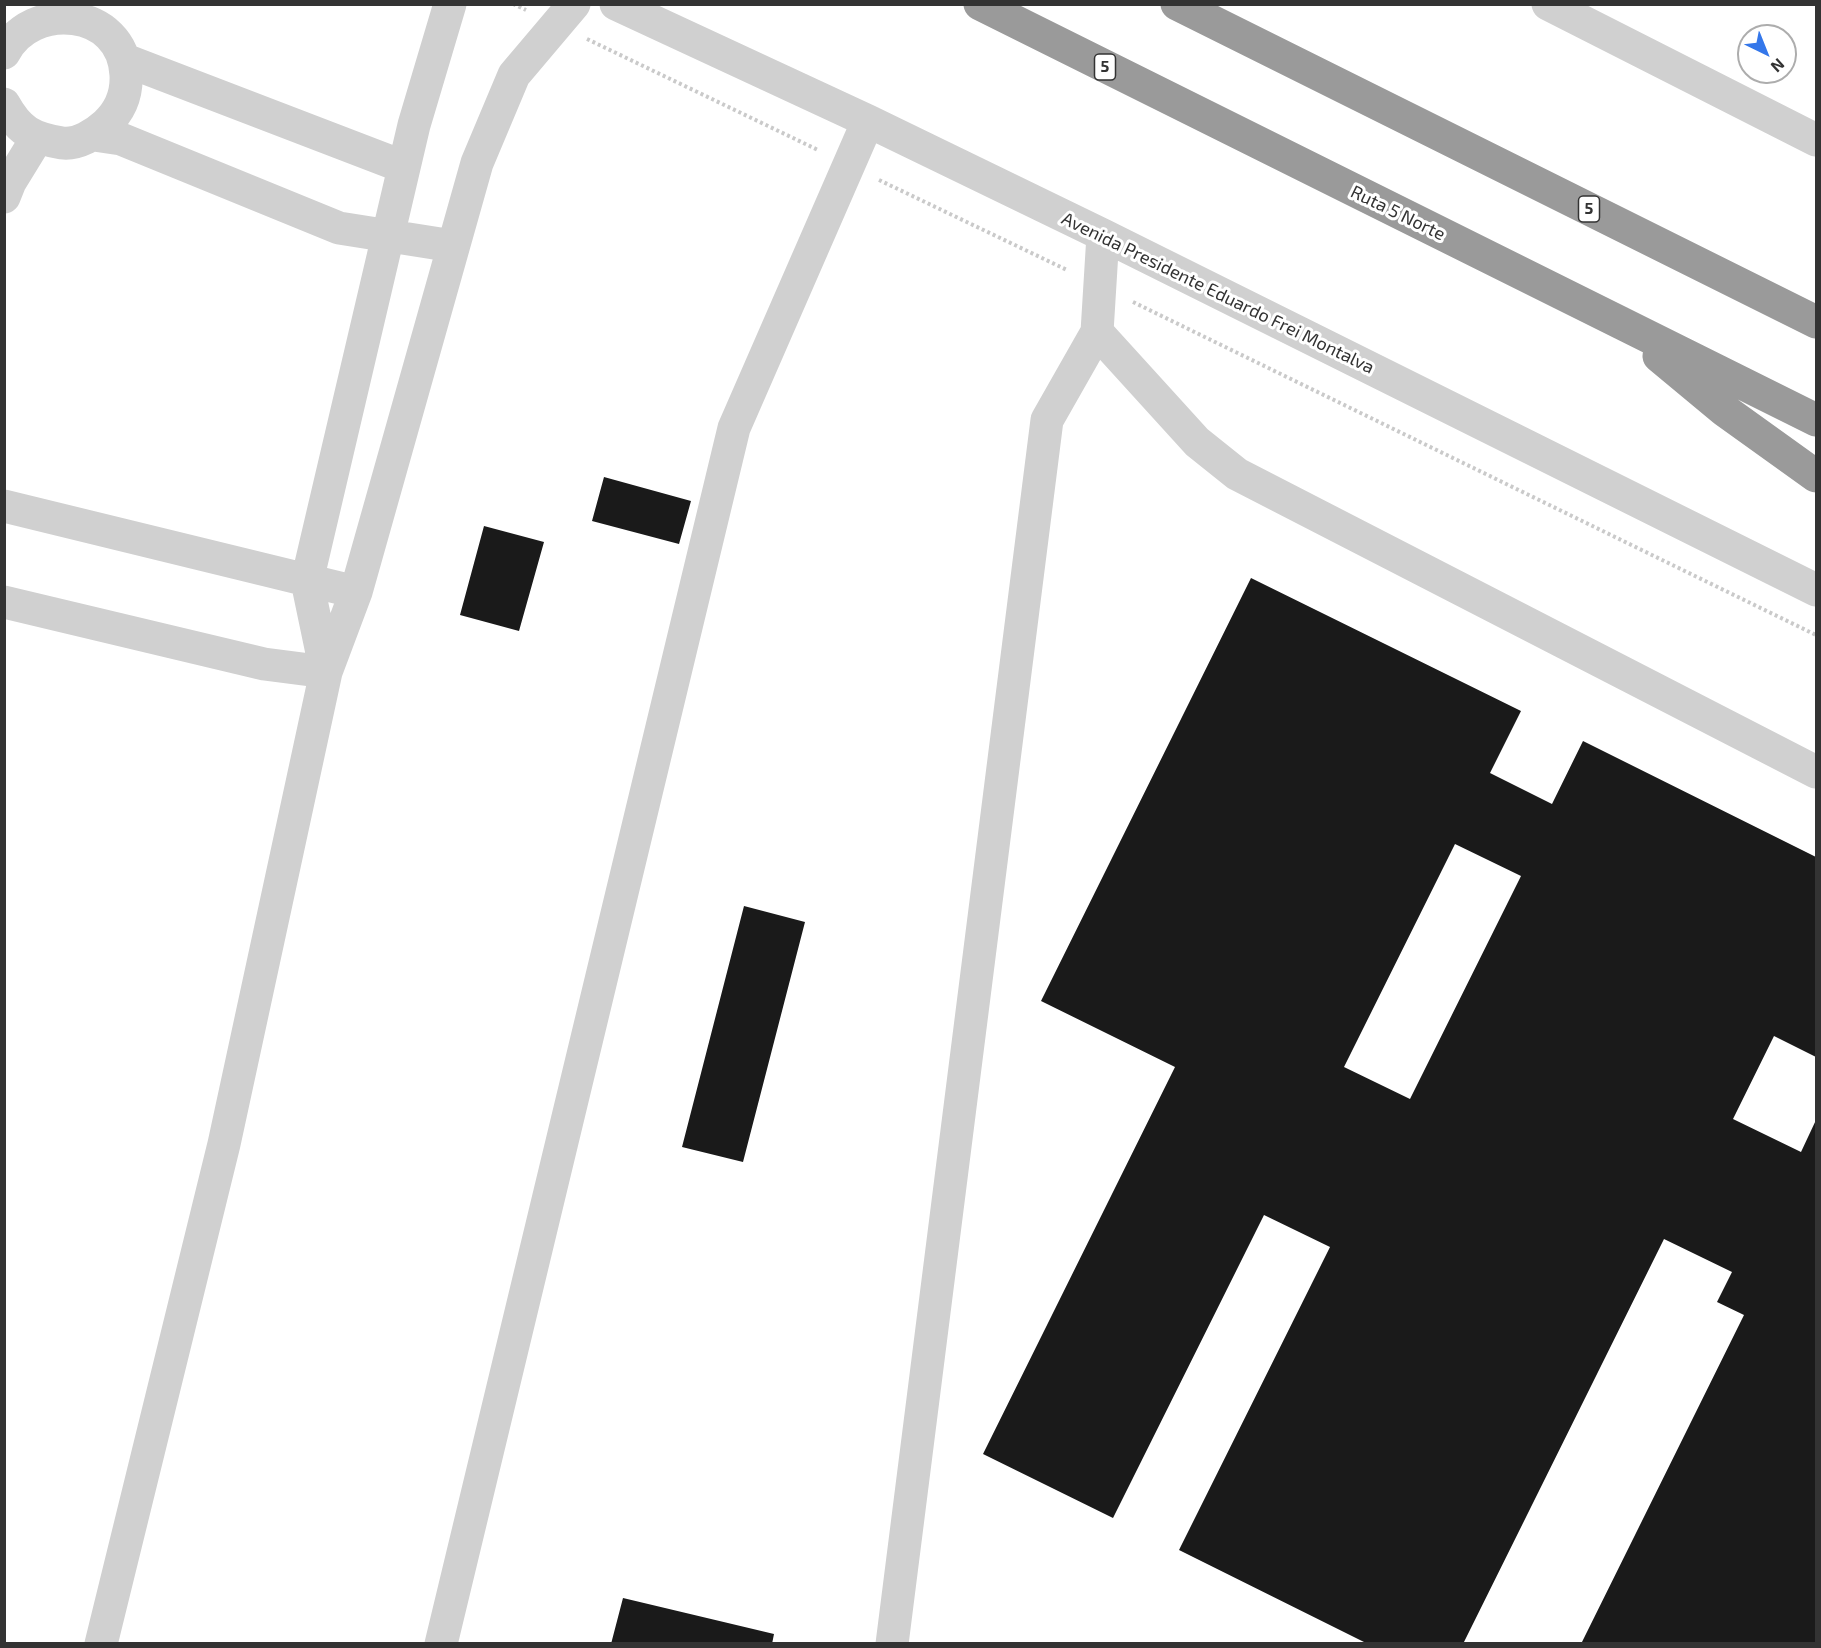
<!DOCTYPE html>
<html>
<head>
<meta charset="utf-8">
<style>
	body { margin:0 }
	#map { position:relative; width:1821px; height:1648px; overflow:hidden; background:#fff; font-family:"Exo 2",sans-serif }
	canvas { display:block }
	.frame { position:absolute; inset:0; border:6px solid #333; pointer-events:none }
	.north { position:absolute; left:1737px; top:24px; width:60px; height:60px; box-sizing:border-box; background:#fff; border:2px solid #adadad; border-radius:50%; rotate:137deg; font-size:16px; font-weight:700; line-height:24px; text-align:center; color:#333 }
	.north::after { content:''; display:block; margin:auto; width:21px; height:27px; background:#3477ea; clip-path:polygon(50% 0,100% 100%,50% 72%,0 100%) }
</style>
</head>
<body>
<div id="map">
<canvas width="1821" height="1648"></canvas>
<div class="frame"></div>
<div class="north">N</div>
</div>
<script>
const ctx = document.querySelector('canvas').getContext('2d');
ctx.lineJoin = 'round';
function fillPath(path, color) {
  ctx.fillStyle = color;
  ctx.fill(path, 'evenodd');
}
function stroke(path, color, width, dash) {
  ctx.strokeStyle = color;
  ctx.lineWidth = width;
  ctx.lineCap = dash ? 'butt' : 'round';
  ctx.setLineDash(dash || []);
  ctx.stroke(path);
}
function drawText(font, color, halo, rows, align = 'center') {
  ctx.font = font + ' "Exo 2",sans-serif';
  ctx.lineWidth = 6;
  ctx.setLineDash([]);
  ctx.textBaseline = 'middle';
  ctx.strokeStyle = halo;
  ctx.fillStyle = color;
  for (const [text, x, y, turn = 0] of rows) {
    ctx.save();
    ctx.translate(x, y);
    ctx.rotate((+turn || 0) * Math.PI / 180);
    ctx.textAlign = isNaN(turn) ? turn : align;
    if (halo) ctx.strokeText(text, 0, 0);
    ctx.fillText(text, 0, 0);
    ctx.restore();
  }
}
fillPath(new Path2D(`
	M604 477 691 501 679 544 592 521Z
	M484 526 544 542 519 631 460 615Z
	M1251 578 1521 711 1490 773 1552 804 1583 741 1816 857V1057L1774 1036 1733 1119 1801 1152 1816 1120V1644H1581L1744 1315 1717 1302 1732 1272 1664 1239 1463 1644H1368L1179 1550 1330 1247 1264 1215 1113 1518 983 1454 1175 1067 1041 1001ZM1455 844 1521 876 1410 1099 1344 1067Z
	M744 906 805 922 743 1162 682 1147Z
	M623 1598 774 1634 772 1644H611Z`), '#1a1a1a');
stroke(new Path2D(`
	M513 4 526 10
	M587 39 818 150
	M879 180 1067 270
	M1133 302 1816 635`), '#cacaca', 4, [3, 3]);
stroke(new Path2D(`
	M616 4 868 121 1103 235 1816 590
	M1548 4 1816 140
	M4 53C31 0 123 7 126 75 127 94 120 111 106 124 95 134 78 145 62 143 32 138 19 131 4 104
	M125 60 404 167
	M94 135 121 139 339 228 453 246
	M4 197 10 182 37 138
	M1097 332 1197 442 1237 474 1816 772
	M4 506 356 592
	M4 602 264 664 326 672
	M326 672 307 581 414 125 450 4
	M101 1644 224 1144 326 672 356 592 477 163 514 75 574 4
	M441 1644 734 428 868 121
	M892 1644 1047 420 1097 332 1103 235`), '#d0d0d0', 33);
stroke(new Path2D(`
	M980 4 1816 420
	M1177 4 1816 322
	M1659 356 1724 410 1816 476`), '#9a9a9a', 33);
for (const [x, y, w] of [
	[1105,67,21],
	[1589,209,21]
]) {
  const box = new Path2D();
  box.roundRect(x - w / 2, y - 13, w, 26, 4.5);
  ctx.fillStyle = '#fff';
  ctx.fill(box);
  stroke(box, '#333', 1.5);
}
drawText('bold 16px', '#333', null, [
	["5",1105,67],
	["5",1589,209]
]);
drawText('18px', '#333', '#fff', [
	["Ruta 5 Norte",1398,213,26],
	["Avenida Presidente Eduardo Frei Montalva",1218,293,26]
]);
</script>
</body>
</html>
